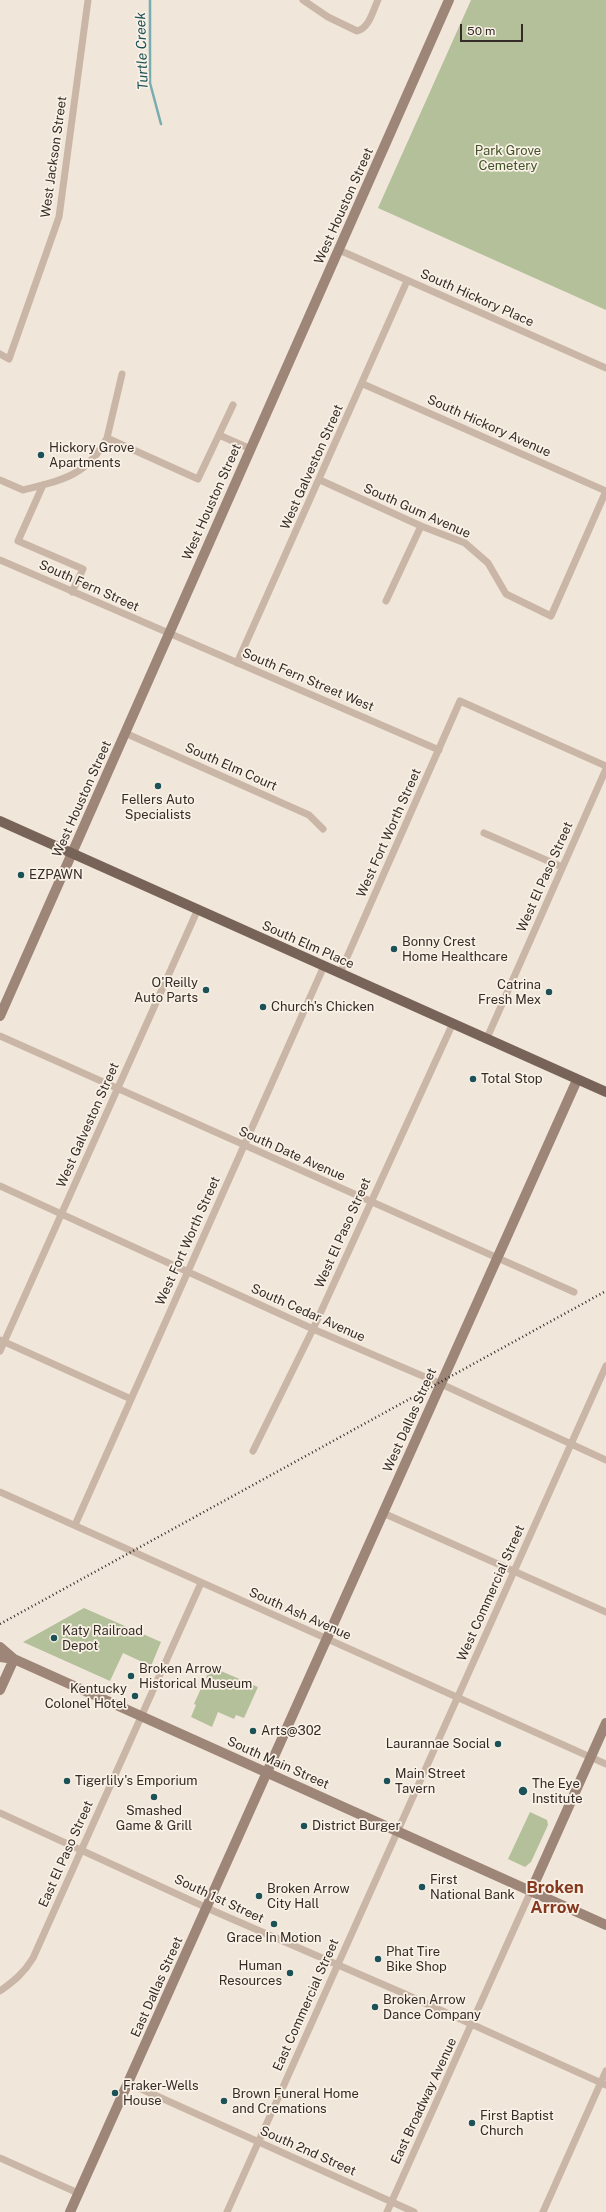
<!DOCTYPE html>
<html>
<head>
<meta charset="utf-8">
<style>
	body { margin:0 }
	#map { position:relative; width:606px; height:2212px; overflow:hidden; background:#f1e6da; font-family:"Public Sans",sans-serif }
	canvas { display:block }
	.scale { position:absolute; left:460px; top:24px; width:63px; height:18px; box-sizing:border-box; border:2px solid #352b27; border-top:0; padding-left:5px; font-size:12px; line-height:14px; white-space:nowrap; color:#352b27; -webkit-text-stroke:3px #f9f1e6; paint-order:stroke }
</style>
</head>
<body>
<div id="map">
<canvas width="606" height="2212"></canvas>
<div class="scale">50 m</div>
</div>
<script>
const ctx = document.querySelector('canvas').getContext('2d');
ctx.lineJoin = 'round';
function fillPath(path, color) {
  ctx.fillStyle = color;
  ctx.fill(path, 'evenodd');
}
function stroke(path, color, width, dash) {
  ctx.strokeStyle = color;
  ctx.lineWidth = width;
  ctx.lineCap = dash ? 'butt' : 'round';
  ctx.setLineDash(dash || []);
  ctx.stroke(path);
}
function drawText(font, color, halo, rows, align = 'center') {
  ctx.font = font + ' "Public Sans",sans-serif';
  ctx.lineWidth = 3.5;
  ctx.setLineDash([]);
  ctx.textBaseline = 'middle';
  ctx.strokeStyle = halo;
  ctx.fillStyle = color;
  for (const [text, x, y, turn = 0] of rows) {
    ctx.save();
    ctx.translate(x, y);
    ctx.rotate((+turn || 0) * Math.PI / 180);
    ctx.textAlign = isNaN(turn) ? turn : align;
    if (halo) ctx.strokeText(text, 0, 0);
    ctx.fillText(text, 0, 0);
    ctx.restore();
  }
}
fillPath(new Path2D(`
	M471 0H606V310L378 208Z
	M84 1608 161 1642 151 1666 123 1653 110 1681 23 1642Z
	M214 1668 258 1687 244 1718 236 1715 234 1719 218 1712 212 1727 191 1717 196 1705 194 1704 202 1686H204L208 1679 206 1678 208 1673H211Z
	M530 1812 547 1820 548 1825 531 1862 525 1867 508 1859Z`), '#b3c09a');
stroke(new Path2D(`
	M150 0V83L161 124`), '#79acaf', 2.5);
stroke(new Path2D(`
	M303 0 328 17 357 31C369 29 373 10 378 0
	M339 250 606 368
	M0 354 9 359 59 217 88 0
	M122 374 107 438 198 479 233 405
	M363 384 606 491
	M219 435 251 449
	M0 480 23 490C62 480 87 476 107 438
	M320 480 421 526 465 543 488 563 506 594 551 616 606 491
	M43 485 18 541 83 569 72 592
	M0 560 439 750
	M386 601 421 526
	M237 663 407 281
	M125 733 309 815 323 829
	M484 833 562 867
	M340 973 460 701 606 766
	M0 1036 574 1292
	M487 1038 606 769
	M0 1186 313 1329 439 1383 606 1460
	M0 1340 131 1399
	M0 1351 198 909
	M253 1451 313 1329 453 1023
	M0 1492 606 1764
	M383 1513 606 1612
	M75 1525 324 966
	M0 1813 216 1912 405 1994 606 2085
	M0 1991C14 1981 24 1973 33 1958L201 1583
	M128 2083 414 2212
	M0 2158 78 2193
	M227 2212 606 1366
	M387 2212 531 1891
	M543 2212 606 2071`), '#cab6a6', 7);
stroke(new Path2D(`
	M0 1016 449 0
	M0 1647 14 1659
	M0 1657 14 1659 606 1925
	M0 1690 14 1659
	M531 1891 606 1723
	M70 2212 577 1080`), '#9d8577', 10);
stroke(new Path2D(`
	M0 821 606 1092`), '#786358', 10);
stroke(new Path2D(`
	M0 1624 606 1291`), '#352b27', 2.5, [1, 3]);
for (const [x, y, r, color] of [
	[41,455,4,"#1c5257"],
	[158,786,4,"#1c5257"],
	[21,875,4,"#1c5257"],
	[394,949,4,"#1c5257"],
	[206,990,4,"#1c5257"],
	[549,992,4,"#1c5257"],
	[263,1007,4,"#1c5257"],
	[473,1079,4,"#1c5257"],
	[54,1638,4,"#1c5257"],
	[131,1676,4,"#1c5257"],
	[135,1696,4,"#1c5257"],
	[253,1731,4,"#1c5257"],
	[498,1744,4,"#1c5257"],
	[67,1781,4,"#1c5257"],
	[387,1781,4,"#1c5257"],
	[523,1791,5,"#1c5257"],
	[154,1797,4,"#1c5257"],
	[304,1826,4,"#1c5257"],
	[422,1887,4,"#1c5257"],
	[259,1896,4,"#1c5257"],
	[274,1924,4,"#1c5257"],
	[378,1959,4,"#1c5257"],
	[290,1973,4,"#1c5257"],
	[375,2007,4,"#1c5257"],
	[115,2093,4,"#1c5257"],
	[224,2101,4,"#1c5257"],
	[472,2123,4,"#1c5257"]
]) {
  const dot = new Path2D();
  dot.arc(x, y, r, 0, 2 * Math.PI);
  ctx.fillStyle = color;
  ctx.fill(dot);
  stroke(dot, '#f9f1e6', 1.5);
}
drawText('13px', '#44542a', '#f9f1e6', [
	["Park Grove",508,151],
	["Cemetery",508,166]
]);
drawText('13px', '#352b27', '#f9f1e6', [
	["West Jackson Street",54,157,-82],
	["West Houston Street",344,206,-66],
	["South Hickory Place",477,298,24],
	["South Hickory Avenue",489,426,24],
	["West Galveston Street",312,467,-66],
	["West Houston Street",212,502,-66],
	["South Gum Avenue",417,511,24],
	["South Fern Street",89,586,24],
	["South Fern Street West",308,680,23],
	["South Elm Court",231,767,24],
	["West Houston Street",82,799,-66],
	["West Fort Worth Street",389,833,-66],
	["West El Paso Street",545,877,-66],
	["South Elm Place",308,945,24],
	["West Galveston Street",88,1125,-66],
	["South Date Avenue",292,1154,24],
	["West El Paso Street",343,1233,-66],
	["West Fort Worth Street",188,1241,-66],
	["South Cedar Avenue",308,1313,24],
	["West Dallas Street",410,1420,-66],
	["West Commercial Street",491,1593,-66],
	["South Ash Avenue",300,1614,24],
	["South Main Street",278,1763,24],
	["East El Paso Street",66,1854,-66],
	["South 1st Street",219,1899,25],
	["East Dallas Street",157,1987,-66],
	["East Commercial Street",306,2005,-66],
	["East Broadway Avenue",424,2101,-65],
	["South 2nd Street",308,2151,24]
]);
drawText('13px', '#352b27', '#f9f1e6', [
	["Hickory Grove",49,448],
	["Apartments",49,463],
	["Fellers Auto",158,800,"center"],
	["Specialists",158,815,"center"],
	["EZPAWN",29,875],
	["Bonny Crest",402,942],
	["Home Healthcare",402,957],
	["O'Reilly",198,983,"right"],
	["Auto Parts",198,998,"right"],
	["Catrina",541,985,"right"],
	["Fresh Mex",541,1000,"right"],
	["Church's Chicken",271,1007],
	["Total Stop",481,1079],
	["Katy Railroad",62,1631],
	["Depot",62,1646],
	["Broken Arrow",139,1669],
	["Historical Museum",139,1684],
	["Kentucky",127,1689,"right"],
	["Colonel Hotel",127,1704,"right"],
	["Arts@302",261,1731],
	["Laurannae Social",490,1744,"right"],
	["Main Street",395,1774],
	["Tavern",395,1789],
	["Tigerlily's Emporium",75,1781],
	["The Eye",532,1784],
	["Institute",532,1799],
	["Smashed",154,1811,"center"],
	["Game & Grill",154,1826,"center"],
	["District Burger",312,1826],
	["First",430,1880],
	["National Bank",430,1895],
	["Broken Arrow",267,1889],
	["City Hall",267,1904],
	["Grace In Motion",274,1938,"center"],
	["Phat Tire",386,1952],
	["Bike Shop",386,1967],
	["Human",282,1966,"right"],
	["Resources",282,1981,"right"],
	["Broken Arrow",383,2000],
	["Dance Company",383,2015],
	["Fraker-Wells",123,2086],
	["House",123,2101],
	["Brown Funeral Home",232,2094],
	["and Cremations",232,2109],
	["First Baptist",480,2116],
	["Church",480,2131]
], 'left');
drawText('italic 14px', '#1c5257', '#f9f1e6', [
	["Turtle Creek",142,51,-92]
]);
drawText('bold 17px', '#85391f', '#f9f1e6', [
	["Broken",555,1888],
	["Arrow",555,1908]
]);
</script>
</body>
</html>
